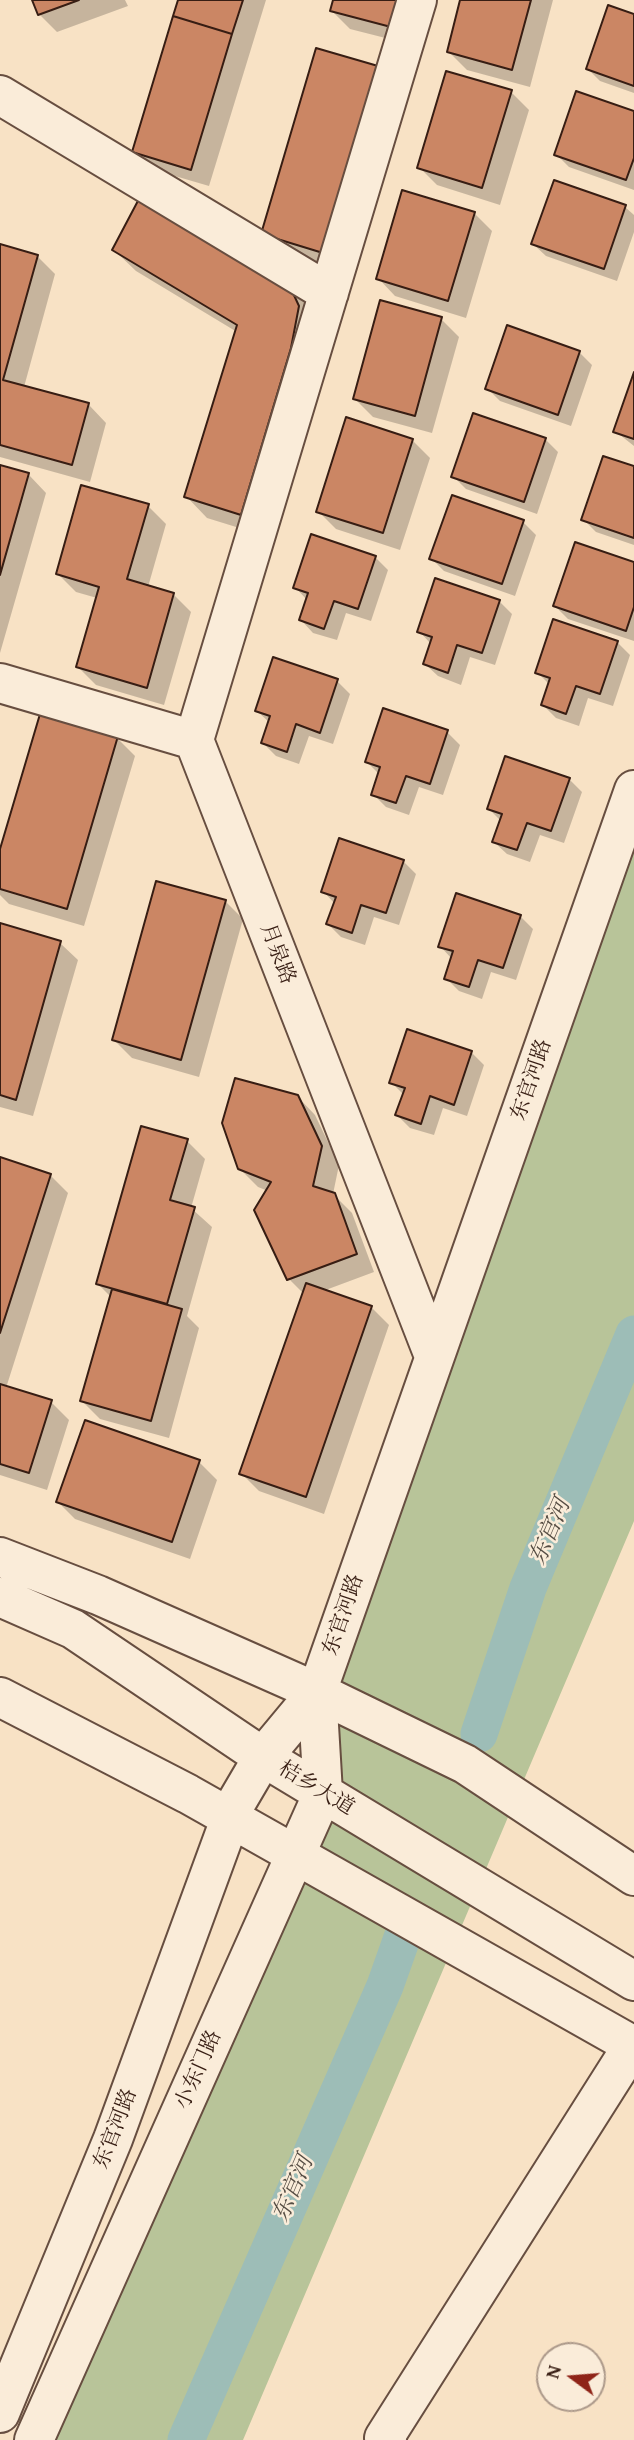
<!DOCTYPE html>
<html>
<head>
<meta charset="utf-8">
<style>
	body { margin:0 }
	#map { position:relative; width:634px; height:2440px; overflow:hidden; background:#f8e2c5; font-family:"Gentium Book Plus",serif }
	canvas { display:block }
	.north { position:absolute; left:536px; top:2342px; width:70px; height:70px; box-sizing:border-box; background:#faecd9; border:2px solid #ac998a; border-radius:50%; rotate:286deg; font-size:19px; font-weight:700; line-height:28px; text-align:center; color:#371d13 }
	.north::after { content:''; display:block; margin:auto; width:24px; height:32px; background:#8f2418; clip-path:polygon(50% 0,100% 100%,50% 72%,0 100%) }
</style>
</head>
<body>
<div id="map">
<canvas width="634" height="2440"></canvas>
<div class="north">N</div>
</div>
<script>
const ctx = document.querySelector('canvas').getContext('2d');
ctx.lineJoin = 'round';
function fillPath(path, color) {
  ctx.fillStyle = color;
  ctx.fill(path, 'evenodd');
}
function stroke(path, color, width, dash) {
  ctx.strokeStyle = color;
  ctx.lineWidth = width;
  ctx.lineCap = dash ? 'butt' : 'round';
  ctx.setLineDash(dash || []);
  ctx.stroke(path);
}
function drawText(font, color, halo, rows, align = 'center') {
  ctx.font = font + ' "Gentium Book Plus","Noto Serif SC",serif';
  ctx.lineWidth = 5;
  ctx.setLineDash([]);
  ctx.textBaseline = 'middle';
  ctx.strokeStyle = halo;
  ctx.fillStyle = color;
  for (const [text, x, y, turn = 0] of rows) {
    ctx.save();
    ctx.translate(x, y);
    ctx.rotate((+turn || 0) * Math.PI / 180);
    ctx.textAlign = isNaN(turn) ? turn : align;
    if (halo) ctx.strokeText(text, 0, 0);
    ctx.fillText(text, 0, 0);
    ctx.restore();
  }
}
fillPath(new Path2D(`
	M634 790V1521L243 2440H54L290 1897 317 1692Z`), '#b8c499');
fillPath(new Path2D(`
	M34 0H125L128 6 57 32 39 14Z
	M180 0H266L209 186 151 169 133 151Z
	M335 0H420L409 44 350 29 332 11Z
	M462 0H553L530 87 467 70 449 52Z
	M634 16V93L600 81 588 69Z
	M318 50 341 269 281 252 263 234Z
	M511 92 529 110 500 205 437 185 419 167Z
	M634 113V190L569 167 556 154Z
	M141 200 307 302 262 535 207 518 186 496 237 332 136 271 114 250Z
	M625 207 634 215V232L617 281 546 256 533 244Z
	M474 213 492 231 466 318 395 296 378 278Z
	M0 246 37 256 55 274 24 387 89 405 106 423 90 482 0 457Z
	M441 319 459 337 432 433 373 417 355 399Z
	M579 352 592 365 571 426 500 401 487 388Z
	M634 377V446L615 431Z
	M545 439 558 452 537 514 466 489 453 476Z
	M412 440 430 458 400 550 336 529 318 511Z
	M0 467 29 475 46 493 0 653Z
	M634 468V545L596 532 583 519Z
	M148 506 166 524 148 587 173 594 191 612 164 705 96 685 78 667 97 598 76 592 58 574Z
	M523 522 536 535 515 596 444 571 431 558Z
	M375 557 388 570 371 621 346 613 337 640 313 633 301 620 307 600 295 587Z
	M634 564V641L568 619 555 606Z
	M499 601 512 614 495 665 470 657 461 685 438 676 425 664 431 644 419 631Z
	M617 642 630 655 613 706 588 698 579 726 556 718 543 705 550 685 537 672Z
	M337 681 350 694 333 744 309 736 299 764 276 756 263 743 270 723 257 711Z
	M447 732 460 745 443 795 419 787 409 815 386 807 373 794 379 774 367 762Z
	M117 738 135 756 84 926 9 904 0 895V855Z
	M569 779 582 792 564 843 540 835 530 862 507 854 494 842 501 821 489 809Z
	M403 861 416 874 399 925 374 917 365 945 341 937 328 924 335 904 323 891Z
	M225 901 243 919 199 1077 132 1058 114 1040Z
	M520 916 533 929 516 980 491 972 482 999 459 991 446 978 452 959 440 946Z
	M0 925 60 943 78 960 33 1116 0 1107Z
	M471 1052 484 1065 467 1116 443 1108 434 1135 410 1128 397 1115 404 1095 391 1082Z
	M297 1096 315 1115 339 1165 333 1194 352 1213 374 1272 323 1291 371 1307 389 1325 324 1514 259 1491 241 1473 304 1294 289 1279 268 1191 258 1187 239 1168Z
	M187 1141 205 1159 191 1208 212 1227 187 1316 199 1328 169 1438 100 1419 82 1401 111 1297 98 1284Z
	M0 1159 50 1175 68 1193 6 1388 51 1402 69 1420 47 1490 0 1475Z
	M199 1462 217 1480 190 1559 75 1519 58 1502Z`), '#0003');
stroke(new Path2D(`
	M479 1734 528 1588 634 1334
	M186 2440 385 1986 402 1938`), '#9dbdb7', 37);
const building = new Path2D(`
	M32 0H79L38 15Z
	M178 0H243L232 34 173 16Z
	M333 0H398L391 27 330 11Z
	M460 0H531L512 70 447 52Z
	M608 5 634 14V86L586 69Z
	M173 16 232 34 191 170 132 152Z
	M316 48 378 66 323 253 261 234Z
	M446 71 512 90 482 188 417 168Z
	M576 91 634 111V158L626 180 554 155Z
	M554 180 626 205 604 269 531 244Z
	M402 190 475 212 448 301 376 279Z
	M140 197 286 278 299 306 291 348 241 515 184 497 237 325 112 250Z
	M0 244 38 255 3 380 89 403 72 465 0 445Z
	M380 300 442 317 415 416 353 399Z
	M507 325 580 351 558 415 485 389Z
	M634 372V439L613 432Z
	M473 413 546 438 524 502 451 477Z
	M346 417 413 439 383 533 316 512Z
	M603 456 634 466V538L581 520Z
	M0 465 29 473 0 575Z
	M81 485 149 504 127 579 174 593 147 688 76 667 99 587 56 574Z
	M452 495 524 520 502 584 429 559Z
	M311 534 376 556 358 609 334 601 324 629 299 620 308 593 293 588Z
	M575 542 634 562V607L626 631 553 606Z
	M435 578 500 600 482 653 457 645 448 673 423 664 432 637 417 632Z
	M553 619 618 641 600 694 576 686 566 714 541 705 550 678 535 673Z
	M273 657 338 679 320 733 296 724 287 752 261 743 270 716 255 711Z
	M383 708 448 730 430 784 406 776 396 803 371 795 380 767 365 762Z
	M40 714 118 736 67 909 0 889V849Z
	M505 756 570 778 551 831 527 823 517 850 492 842 502 814 487 809Z
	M339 838 404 860 386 913 361 905 352 933 326 924 336 897 321 892Z
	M156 881 226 900 181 1060 112 1040Z
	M456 893 521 915 503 968 478 960 469 987 444 979 453 951 438 947Z
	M0 923 61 941 16 1100 0 1095Z
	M407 1029 472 1051 454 1105 430 1096 421 1124 395 1115 405 1088 389 1083Z
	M235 1078 298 1095 322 1146 313 1186 335 1193 357 1254 287 1280 254 1210 271 1182 238 1169 222 1123Z
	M141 1126 188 1139 170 1200 195 1207 167 1304 96 1284Z
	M0 1157 51 1174 0 1333Z
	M306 1283 372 1306 306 1497 239 1474Z
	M112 1289 182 1309 151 1421 80 1401Z
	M0 1384 52 1400 29 1473 0 1464Z
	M85 1420 200 1460 172 1542 56 1502Z`);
fillPath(building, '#cb8664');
stroke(building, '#371d13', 2);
const minor = new Path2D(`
	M0 95 329 293
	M0 683 194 740 434 1356
	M194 740 417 0
	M0 1557 98 1595 317 1692 465 1764 634 1876
	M0 1597 73 1629 263 1757 634 1981
	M0 1697 188 1794 634 2046
	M0 2413 113 2139 236 1803 263 1757 317 1692 634 790
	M34 2440 323 1793 317 1692
	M387 2440 384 2438 633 2045`);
stroke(minor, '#674e40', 42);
stroke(minor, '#faecd9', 38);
drawText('21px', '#371d13', '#faecd9', [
	["月泉路",277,954,69],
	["东官河路",532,1080,-71],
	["东官河路",344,1615,-71],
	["桔乡大道",316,1789,31],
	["小东门路",199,2070,-66],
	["东官河路",116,2129,-69]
]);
drawText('italic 23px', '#564d44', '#faecd9', [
	["东官河",551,1532,-67],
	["东官河",294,2189,-67]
]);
</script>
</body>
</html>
